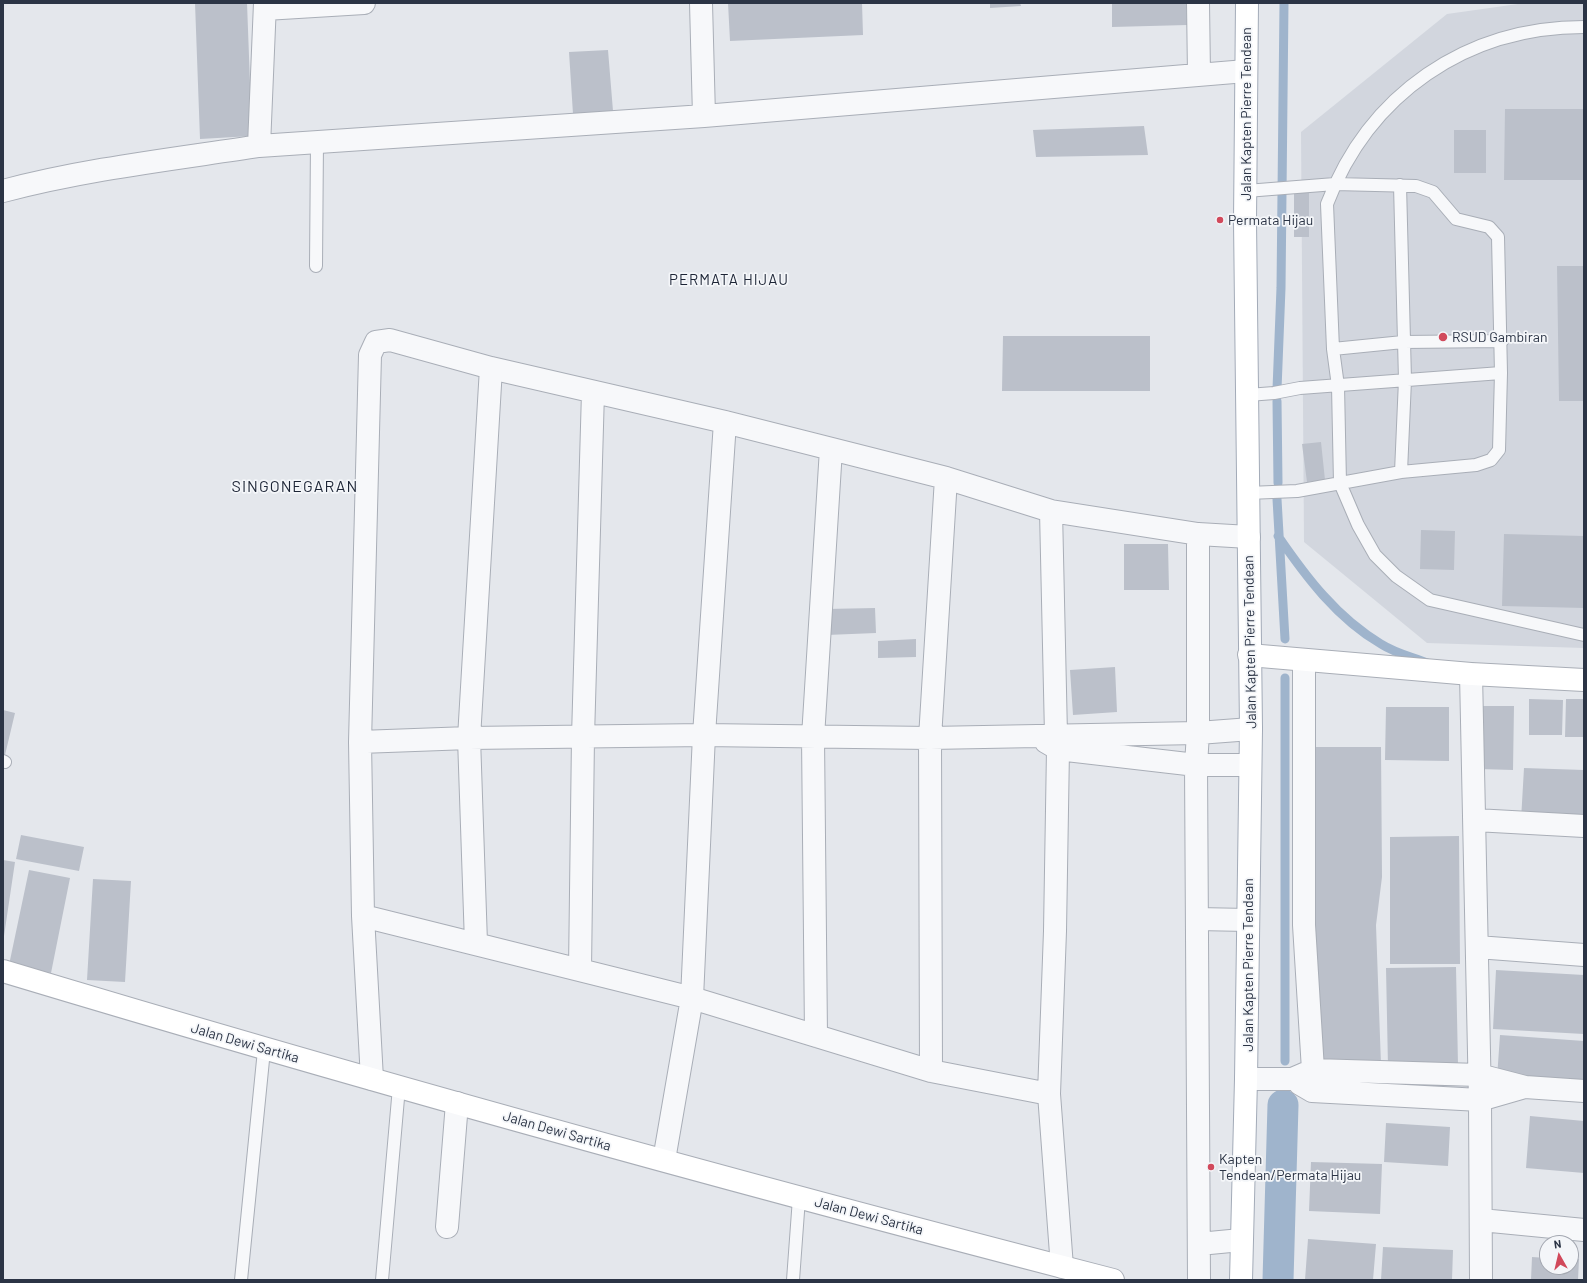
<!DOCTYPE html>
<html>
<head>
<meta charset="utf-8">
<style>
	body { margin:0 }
	#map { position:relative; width:1587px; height:1283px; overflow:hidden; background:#e4e7ec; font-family:Barlow,sans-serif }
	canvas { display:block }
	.frame { position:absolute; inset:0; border:4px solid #2b3445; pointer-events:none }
	.north { position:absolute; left:1539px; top:1235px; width:40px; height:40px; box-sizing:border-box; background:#f4f6f9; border:1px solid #a4a8b1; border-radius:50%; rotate:352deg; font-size:11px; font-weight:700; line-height:16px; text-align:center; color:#2b3445 }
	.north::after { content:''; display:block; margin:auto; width:14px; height:18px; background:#d1495b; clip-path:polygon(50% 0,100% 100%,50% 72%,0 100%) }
</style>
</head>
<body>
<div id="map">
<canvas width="1587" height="1283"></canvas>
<div class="frame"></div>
<div class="north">N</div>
</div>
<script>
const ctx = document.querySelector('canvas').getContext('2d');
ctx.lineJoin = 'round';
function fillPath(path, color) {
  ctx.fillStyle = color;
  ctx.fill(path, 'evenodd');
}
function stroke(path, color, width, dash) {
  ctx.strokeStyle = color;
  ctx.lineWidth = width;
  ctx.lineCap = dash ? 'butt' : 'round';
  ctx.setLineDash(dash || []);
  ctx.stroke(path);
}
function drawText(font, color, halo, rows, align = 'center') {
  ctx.font = font + ' Barlow,sans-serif';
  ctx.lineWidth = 3.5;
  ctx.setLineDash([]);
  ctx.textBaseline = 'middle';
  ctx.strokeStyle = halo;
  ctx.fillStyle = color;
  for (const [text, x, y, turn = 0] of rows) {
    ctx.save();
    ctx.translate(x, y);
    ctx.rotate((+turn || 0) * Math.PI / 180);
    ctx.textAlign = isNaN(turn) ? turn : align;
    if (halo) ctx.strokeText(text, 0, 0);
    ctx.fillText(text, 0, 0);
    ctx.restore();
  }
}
fillPath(new Path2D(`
	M1525 3H1584V648L1427 643 1304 542 1301 132 1447 14Z`), '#d2d6de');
stroke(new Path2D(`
	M1277 389 1281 288 1284 3
	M1277 401 1278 483
	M1277 499 1285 639
	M1278 536C1306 577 1337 618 1381 644 1395 653 1412 657 1427 663
	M1285 678V1061`), '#9fb4cc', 9);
stroke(new Path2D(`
	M1278 1280 1283 1105`), '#9fb4cc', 31);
fillPath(new Path2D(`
	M195 3H247L252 136 200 139Z
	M728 3H862L863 35 730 41Z
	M990 3H1020L1021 6 990 8Z
	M1112 3H1186L1187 25 1112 27Z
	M608 50 613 111 573 114 569 52Z
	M1505 109H1584V180H1504Z
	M1144 126 1148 155 1036 157 1033 130Z
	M1454 130H1486V173H1454Z
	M1294 193H1309V237H1294Z
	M1557 266H1584V401H1559Z
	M1003 336H1150V391H1002Z
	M1321 442 1325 480 1307 482 1302 444Z
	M1421 530 1455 531 1454 570 1420 569Z
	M1504 534 1584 536V608L1502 606Z
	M1124 544H1168L1169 590H1124Z
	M875 608 876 633 827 635 826 609Z
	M916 639V657L878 658V641Z
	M1115 667 1117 712 1073 715 1070 670Z
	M1529 699 1563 700 1562 735H1529Z
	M1566 699H1584V737H1565Z
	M1481 706H1514L1513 770 1479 769Z
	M1386 707H1449V761L1385 760Z
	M3 710 15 713 5 755H3Z
	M1311 747H1381L1382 877 1376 925 1381 1065 1314 1068Z
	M1524 768 1584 770V823L1521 820Z
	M21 835 84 847 79 871 16 859Z
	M1459 836 1460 964H1390V837Z
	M3 860 15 862 4 936H3Z
	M29 870 70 878 51 973 9 965Z
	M93 879 131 881 125 982 87 980Z
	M1456 967 1458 1065 1388 1067 1386 968Z
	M1496 970 1584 975V1034L1493 1029Z
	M1500 1035 1584 1041V1084L1497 1078Z
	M1530 1116 1584 1121V1173L1526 1168Z
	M1386 1123 1450 1127 1448 1166 1384 1162Z
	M1311 1162 1382 1164 1380 1214 1309 1211Z
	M1308 1239 1376 1244 1373 1280H1305Z
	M1383 1247 1453 1250 1452 1280H1381Z
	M1532 1257 1547 1258V1267H1571V1259H1579L1578 1280H1531Z`), '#bbc0ca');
const lane = new Path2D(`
	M1584 27C1466 27 1369 94 1327 204L1333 349 1338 386 1340 483 1358 525 1375 555 1396 576 1430 600 1584 635
	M1400 185 1405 380 1401 472
	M1246 191 1335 184 1416 186 1433 192 1456 219 1489 227 1498 237 1501 373 1300 388 1274 393 1248 395
	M316 266 317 141
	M1333 349 1403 342 1502 341
	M1248 493 1297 491 1401 472 1476 465 1491 460 1499 450 1501 373
	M3 761 5 762
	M241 1280 264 1050
	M382 1280 399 1087
	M793 1280 799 1198`);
const street = new Path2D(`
	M265 3 259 146 704 116 1246 71
	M701 3 704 116
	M1198 3 1199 75
	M265 9 364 3
	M3 191C86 169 174 159 259 146
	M1051 511 1056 735 1058 749 1055 931 1049 1094 1062 1267
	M1198 534V733L1196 765 1199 1280
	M1304 661V925L1313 1070 1312 1091
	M1471 674 1480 1100 1481 1280
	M360 742 469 738 704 735 930 738 1198 733 1251 729
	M1046 742 1058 749 1196 765H1249
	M1475 820 1584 826
	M363 916 692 998 931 1071 1049 1094
	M1197 919 1248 920
	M476 943 469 738 491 368
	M1477 947 1584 955
	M580 970 583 737 593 392
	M816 1036 813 737 831 449
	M931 1071 930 738 946 478
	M372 1079 363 916 360 742 370 355 376 342 390 340 491 368 725 422 946 478 1051 511 1198 534 1249 537
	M1246 1079H1292L1313 1070 1479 1075 1525 1087 1584 1091
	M1300 1084 1312 1091 1480 1100 1525 1087
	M664 1160 692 998 704 735 725 422
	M1481 1220 1584 1230
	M447 1227 457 1103
	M1199 1244 1241 1240`);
const secondary = new Path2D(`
	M1249 655 1471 674 1584 680
	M3 971C371 1082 741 1184 1113 1280`);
const primary = new Path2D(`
	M1241 1280 1246 1079 1251 729 1245 221 1247 3`);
stroke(lane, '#a9aeb7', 14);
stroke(street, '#a9aeb7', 24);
stroke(secondary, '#a9aeb7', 24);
stroke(primary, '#a3abb8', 24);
stroke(lane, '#f7f8fa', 12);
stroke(street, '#f7f8fa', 22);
stroke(secondary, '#fff', 22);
stroke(primary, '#fff', 22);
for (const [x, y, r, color] of [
	[1220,220,4,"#d1495b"],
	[1443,337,5,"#d1495b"],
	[1211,1167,4,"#d1495b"]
]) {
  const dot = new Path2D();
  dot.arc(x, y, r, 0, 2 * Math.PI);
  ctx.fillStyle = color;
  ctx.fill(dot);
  stroke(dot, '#f4f6f9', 1.5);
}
drawText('14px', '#2b3445', '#f4f6f9', [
	["Jalan Kapten Pierre Tendean",1246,114,-90],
	["Jalan Kapten Pierre Tendean",1250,642,-91],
	["Jalan Kapten Pierre Tendean",1248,965,-90],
	["Jalan Dewi Sartika",245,1043,16],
	["Jalan Dewi Sartika",557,1131,16],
	["Jalan Dewi Sartika",869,1216,15]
]);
drawText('14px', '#2b3445', '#f4f6f9', [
	["Permata Hijau",1228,220],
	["RSUD Gambiran",1452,337],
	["Kapten",1219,1159],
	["Tendean/Permata Hijau",1219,1175]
], 'left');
ctx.letterSpacing = '1px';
drawText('15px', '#1d2536', '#f4f6f9', [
	["PERMATA HIJAU",729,280]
]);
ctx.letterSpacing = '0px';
ctx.letterSpacing = '1px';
drawText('16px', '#1d2536', '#f4f6f9', [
	["SINGONEGARAN",295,487]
]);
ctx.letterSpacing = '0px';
</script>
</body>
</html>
